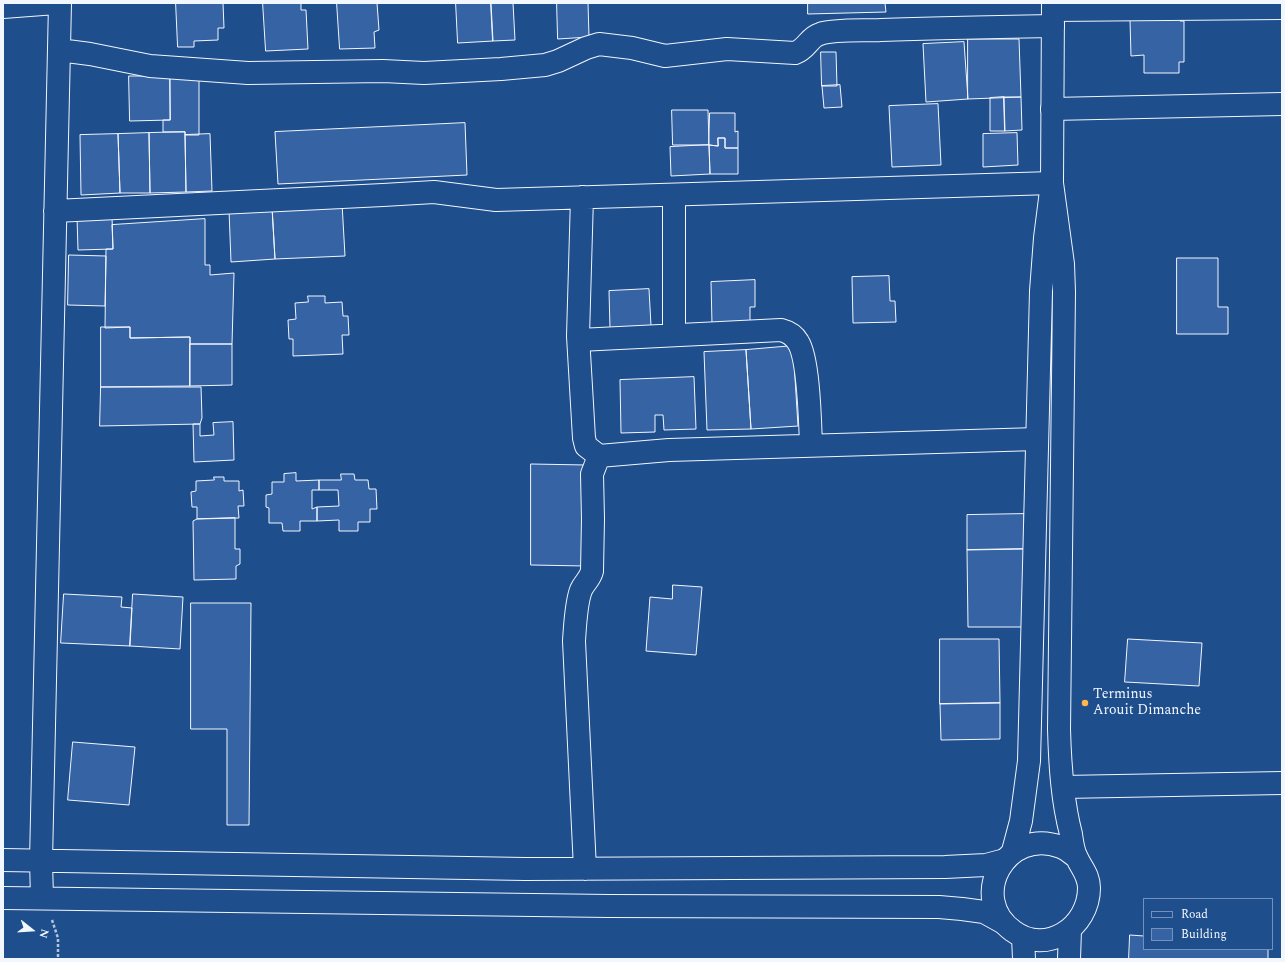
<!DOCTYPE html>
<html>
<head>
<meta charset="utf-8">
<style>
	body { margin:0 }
	#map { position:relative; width:1285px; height:962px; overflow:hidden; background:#1f4e8c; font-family:Spectral,serif }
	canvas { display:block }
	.frame { position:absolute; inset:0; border:4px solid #f2f6ff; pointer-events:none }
	.legend { position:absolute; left:1143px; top:898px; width:130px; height:52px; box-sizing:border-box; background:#1f4e8c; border:1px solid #7391ba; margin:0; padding:5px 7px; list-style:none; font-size:12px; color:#f2f6ff }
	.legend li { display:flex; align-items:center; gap:8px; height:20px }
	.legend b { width:20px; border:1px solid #7391ba }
	.north { position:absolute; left:12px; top:910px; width:40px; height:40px; -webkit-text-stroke:3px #1f4e8c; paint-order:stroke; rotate:107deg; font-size:11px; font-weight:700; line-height:16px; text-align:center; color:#f2f6ff }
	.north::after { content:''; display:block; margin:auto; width:14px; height:18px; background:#f2f6ff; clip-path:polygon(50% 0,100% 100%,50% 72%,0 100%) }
</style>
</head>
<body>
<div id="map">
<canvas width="1285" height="962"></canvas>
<div class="frame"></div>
<ul class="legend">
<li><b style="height:5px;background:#1f4e8c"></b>Road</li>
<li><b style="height:11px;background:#3563a3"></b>Building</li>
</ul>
<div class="north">N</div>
</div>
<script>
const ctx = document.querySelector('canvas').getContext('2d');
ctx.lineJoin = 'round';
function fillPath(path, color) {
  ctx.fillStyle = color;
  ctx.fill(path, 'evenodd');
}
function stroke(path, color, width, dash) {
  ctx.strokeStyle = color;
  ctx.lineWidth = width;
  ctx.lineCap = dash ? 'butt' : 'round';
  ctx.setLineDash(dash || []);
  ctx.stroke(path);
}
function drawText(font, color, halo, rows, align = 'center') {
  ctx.font = font + ' Spectral,serif';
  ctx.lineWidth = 3;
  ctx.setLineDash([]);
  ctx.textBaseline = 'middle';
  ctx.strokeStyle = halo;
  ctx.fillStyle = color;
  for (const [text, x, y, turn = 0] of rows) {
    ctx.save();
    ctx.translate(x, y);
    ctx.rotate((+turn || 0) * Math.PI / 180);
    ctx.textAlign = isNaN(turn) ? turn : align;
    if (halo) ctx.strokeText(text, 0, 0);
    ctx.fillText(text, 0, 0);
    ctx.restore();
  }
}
const building = new Path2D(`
	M176 3H223L224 28H218V40L194 41V47H178Z
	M263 3H301V10H306L308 49 266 51Z
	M337 3H377L379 30 374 32 375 48 340 49Z
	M456 3H491L493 41 458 43Z
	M491 3H513L515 40 493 41Z
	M557 3H588L589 37 558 39Z
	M808 3H885L886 12 808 14Z
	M1180 15V21H1184V62H1179V73H1144V55L1131 56 1130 20Z
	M968 39H1019L1021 97 968 99Z
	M964 42 968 99 926 102 923 44Z
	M821 52H836L837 86H822Z
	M129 76H170V120L130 121Z
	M170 76H199V135H185V132H163V120H170Z
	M840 85 842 107 824 108 822 86Z
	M1004 97 1005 131H990V98Z
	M1004 97H1021L1022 130 1005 131Z
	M938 104 941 165 892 167 889 106Z
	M672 110H708L709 145H673Z
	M710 113H735V132L738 131V148H725V138H718V146L709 145Z
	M465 123 467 175 278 184 275 132Z
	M185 132 186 192 150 193 149 133Z
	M149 133 150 193H120L118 134Z
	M1017 133 1018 165 983 167V134Z
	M118 134 120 193 81 195 80 135Z
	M210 134 212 191 186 192 185 135Z
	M718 138H725V148H738V174H710L709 145 718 146Z
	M709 145 710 174 671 176 670 147Z
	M342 203 345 256 275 259 272 207Z
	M272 207 275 259 231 262 229 210Z
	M112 216 113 249 78 250 77 217Z
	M205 219V265H210V275L234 273 232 344H190V337L130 338V327L105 328 106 249H113L112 225Z
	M69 255 106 256 105 306 68 305Z
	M1177 258H1218V307H1228V334H1177Z
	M889 276 890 301H895L896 322 853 323 852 277Z
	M755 280V307H750V323L712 324 711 282Z
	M649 289 651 326 610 328 609 291Z
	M308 296H325V303L342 302 343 316H348L349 335H342L343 354 293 356V339H289L288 320 296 319 295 303 308 302Z
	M101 327H130V338L190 337V386L101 387Z
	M190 344H232V385L190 386Z
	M793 346 798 426 751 429 746 350Z
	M746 350 751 429 707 430 704 352Z
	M694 377 696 429 664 430 663 415H655V432L621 433 620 380Z
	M101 387H201L202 418 200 424 100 426Z
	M233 422 234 460 194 462 193 424H200V436L214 435 213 423Z
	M531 464 586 465 585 566 531 565Z
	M296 473V481L319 480V490H312V509L317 507V521H300V531H283L282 523H269V508L266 507V495L272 494V482H284V474Z
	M341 474H354L355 480H368L369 489H376L377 509H370V522H358V531H339V520L317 521V507L339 506 338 490H319V480H341Z
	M214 477H224V481H239V491L243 490 244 506H238L239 518 197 519V507H192L191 492 196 491V481L214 480Z
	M1024 514 1025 549 967 550V515Z
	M235 518V549H240V564L236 566V579L194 580 193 521 197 519Z
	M1025 549 1024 627H968L967 550Z
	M673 585 702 587 696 655 646 651 650 597 672 599Z
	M64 594 122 597 121 607 132 608 130 646 61 643Z
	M133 594 183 597 180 649 130 646Z
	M191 603H251L249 825H227V729H191Z
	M940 639H999L1000 703 940 704Z
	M1128 639 1202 643 1199 686 1125 682Z
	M1000 703V739L941 740 940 704Z
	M73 742 135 747 129 805 68 800Z
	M1130 935 1144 936V949H1268V959H1129Z`);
fillPath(building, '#3563a3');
stroke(building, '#f2f6ff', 1);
const minor = new Path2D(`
	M3 7 56 3
	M1053 10 1282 8
	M59 50 90 54 150 66 248 73 383 71 424 73 501 69 545 65 558 61 586 48 599 44 632 48 665 56 727 49 795 53C807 49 809 37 820 34 834 29 866 31 881 30 939 28 996 27 1053 26
	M1052 109 1282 104
	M674 195V335
	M582 197 578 336 584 438 586 446 599 456 669 450 1037 439
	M55 211 383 195 434 192 496 200 1052 183
	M579 340 781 330C789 332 794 335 798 342 809 359 810 422 811 445
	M1063 787 1282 783
	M3 860 525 869 945 867 986 865 1005 860
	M585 869 574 641C575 626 576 603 581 590 584 583 590 579 592 571L593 519 592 474 599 456
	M3 898 609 906 939 907 962 909 984 912 1004 923
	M42 898 41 861 60 3`);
const major = new Path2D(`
	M1052 183 1063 264 1064 292 1059 729C1060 764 1062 800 1071 834 1072 842 1073 851 1077 858 1082 869 1089 875 1089 888 1089 927 1046 956 1013 931 967 898 1006 826 1061 847 1067 849 1072 854 1076 857
	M1013 851 1021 821 1029 761 1041 291 1045 238 1052 183 1053 3
	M1023 937 1024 959
	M1069 959 1070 930`);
stroke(minor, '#f2f6ff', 24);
stroke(major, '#f2f6ff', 24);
stroke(new Path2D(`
	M52 920 58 938V959`), '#b3c4dc', 2.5, [3, 2]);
stroke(minor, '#1f4e8c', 22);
stroke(major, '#1f4e8c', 22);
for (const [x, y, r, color] of [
	[1085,703,4,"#ffb74d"]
]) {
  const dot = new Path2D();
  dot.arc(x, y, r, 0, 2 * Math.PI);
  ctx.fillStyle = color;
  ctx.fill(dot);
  stroke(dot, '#1f4e8c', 1.5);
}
drawText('14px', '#f2f6ff', '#1f4e8c', [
	["Terminus",1093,695],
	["Arouit Dimanche",1093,711]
], 'left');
</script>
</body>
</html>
